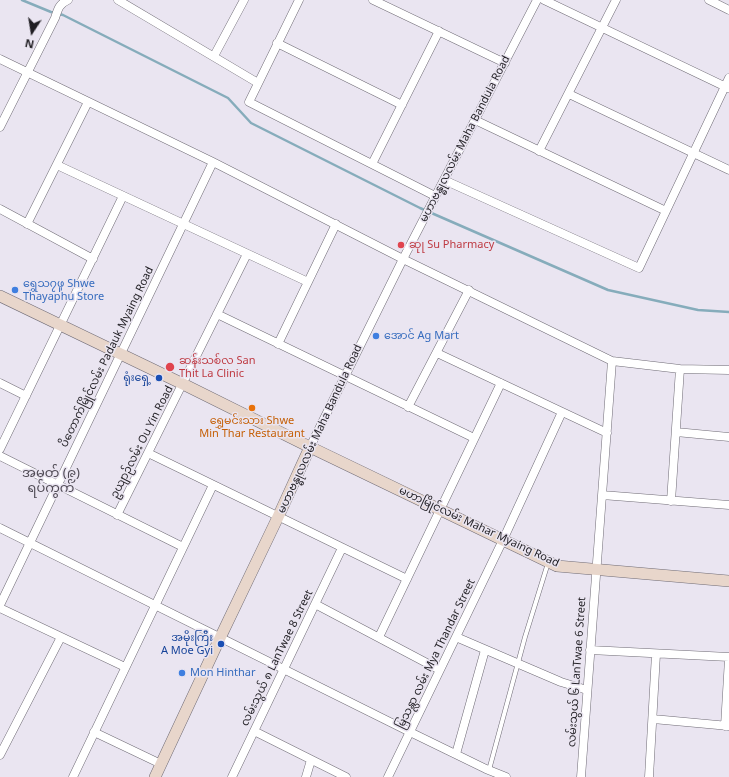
<!DOCTYPE html>
<html>
<head>
<meta charset="utf-8">
<style>
	body { margin:0 }
	#map { position:relative; width:729px; height:777px; overflow:hidden; background:#eae5f1; font-family:"Noto Sans",sans-serif }
	canvas { display:block }
	.north { position:absolute; left:12px; top:12px; width:40px; height:40px; -webkit-text-stroke:3px #eae5f1; paint-order:stroke; rotate:192deg; font-size:11px; font-weight:700; line-height:16px; text-align:center; color:#201e23 }
	.north::after { content:''; display:block; margin:auto; width:14px; height:18px; background:#201e23; clip-path:polygon(50% 0,100% 100%,50% 72%,0 100%) }
</style>
</head>
<body>
<div id="map">
<canvas width="729" height="777"></canvas>
<div class="north">N</div>
</div>
<script>
const ctx = document.querySelector('canvas').getContext('2d');
ctx.lineJoin = 'round';
function stroke(path, color, width, dash) {
  ctx.strokeStyle = color;
  ctx.lineWidth = width;
  ctx.lineCap = dash ? 'butt' : 'round';
  ctx.setLineDash(dash || []);
  ctx.stroke(path);
}
function drawText(font, color, halo, rows, align = 'center') {
  ctx.font = font + ' "Noto Sans","Noto Sans Myanmar",sans-serif';
  ctx.lineWidth = 3;
  ctx.setLineDash([]);
  ctx.textBaseline = 'middle';
  ctx.strokeStyle = halo;
  ctx.fillStyle = color;
  for (const [text, x, y, turn = 0] of rows) {
    ctx.save();
    ctx.translate(x, y);
    ctx.rotate((+turn || 0) * Math.PI / 180);
    ctx.textAlign = isNaN(turn) ? turn : align;
    if (halo) ctx.strokeText(text, 0, 0);
    ctx.fillText(text, 0, 0);
    ctx.restore();
  }
}
stroke(new Path2D(`
	M22 0 51 12 63 15 228 98 251 123 420 208 608 290 698 310 729 312`), '#86acbb', 2.5);
const lane = new Path2D(`
	M489 770 525 637 548 563`);
const street = new Path2D(`
	M118 0 258 83
	M299 0 249 102 435 196
	M373 0 505 63
	M544 0 728 88
	M709 0 729 10
	M277 43 402 105
	M214 56 244 0
	M0 59 213 162 403 259 612 361 680 369 729 370
	M569 94 729 170
	M475 120 666 211
	M0 127 55 18C58 9 59 4 68 0
	M539 151 616 0
	M372 164 439 31
	M57 165 308 282
	M444 180 639 268 729 78
	M0 209 93 259
	M27 224 88 102
	M217 314 474 438
	M278 344 336 224
	M437 353 607 433
	M0 383 26 396
	M408 407 469 290
	M676 432 729 437
	M310 447 403 259 537 0
	M0 449 123 196
	M148 453 407 579
	M0 456 183 547
	M602 495 729 505
	M671 501 680 369
	M117 515 247 254
	M0 528 410 732 486 769 506 777
	M315 604 440 670
	M0 605 213 162
	M0 608 125 667
	M379 637 501 383
	M456 637 561 682 587 690
	M590 650 729 657
	M653 719 729 726
	M725 726 729 659
	M254 731 346 777
	M94 732 161 764
	M456 754 485 650
	M0 755 61 637
	M73 777 213 485
	M232 777 342 548
	M306 777 311 760
	M388 777 503 540 562 412
	M581 777 612 361
	M649 777 656 654`);
const secondary = new Path2D(`
	M0 296 183 384 310 447 557 566 729 581
	M155 777 220 638 278 517 310 447`);
stroke(lane, '#6f6b75', 5);
stroke(street, '#6f6b75', 9);
stroke(secondary, '#6f6b75', 12);
stroke(lane, '#fff', 4);
stroke(street, '#fff', 8);
stroke(secondary, '#e8d6cb', 11);
for (const [x, y, r, color] of [
	[401,245,4,"#e0444e"],
	[15,290,4,"#3f7fe0"],
	[376,336,4,"#3f7fe0"],
	[170,367,5,"#e0444e"],
	[159,378,4,"#1a4fb4"],
	[252,408,4,"#e8710a"],
	[221,644,4,"#1a4fb4"],
	[182,673,4,"#3f7fe0"]
]) {
  const dot = new Path2D();
  dot.arc(x, y, r, 0, 2 * Math.PI);
  ctx.fillStyle = color;
  ctx.fill(dot);
  stroke(dot, '#eae5f1', 1.5);
}
drawText('11px', '#201e23', '#eae5f1', [
	["မဟာဗန္ဓုလလမ်း Maha Bandula Road",465,139,-63],
	["ပိတောက်မြိုင်လမ်း Padauk Myaing Road",107,357,-64],
	["မဟာဗန္ဓုလလမ်း Maha Bandula Road",320,429,-65],
	["ဥယျာဉ်လမ်း Ou Yin Road",142,442,-63],
	["မဟာမြိုင်လမ်း Mahar Myaing Road",479,527,25],
	["မြသန္လာ လမ်း Mya Thandar Street",436,654,-64],
	["လမ်းသွယ် ၈ LanTwae 8 Street",277,658,-64],
	["လမ်းသွယ် ၆ LanTwae 6 Street",577,672,-86]
]);
drawText('11px', '#be3a42', '#eae5f1', [
	["ဆုု Su Pharmacy",409,245],
	["ဆန်းသစ်လ San",179,361],
	["Thit La Clinic",179,374]
], 'left');
drawText('11px', '#366cbe', '#eae5f1', [
	["ရွှေသ၇ဖူ Shwe",23,284],
	["Thayaphu Store",23,297],
	["အောင် Ag Mart",384,336],
	["Mon Hinthar",190,673]
], 'left');
drawText('11px', '#164399', '#eae5f1', [
	["ရုံးရှေ့",151,378],
	["အမိုးကြီး",213,638],
	["A Moe Gyi",213,651]
], 'right');
drawText('11px', '#c56008', '#eae5f1', [
	["ရွှေမင်းသား Shwe",252,421],
	["Min Thar Restaurant",252,434]
]);
drawText('13px', '#504b55', '#eae5f1', [
	["အမှတ် (၉)",51,473],
	["ရပ်ကွက်",51,488]
]);
</script>
</body>
</html>
